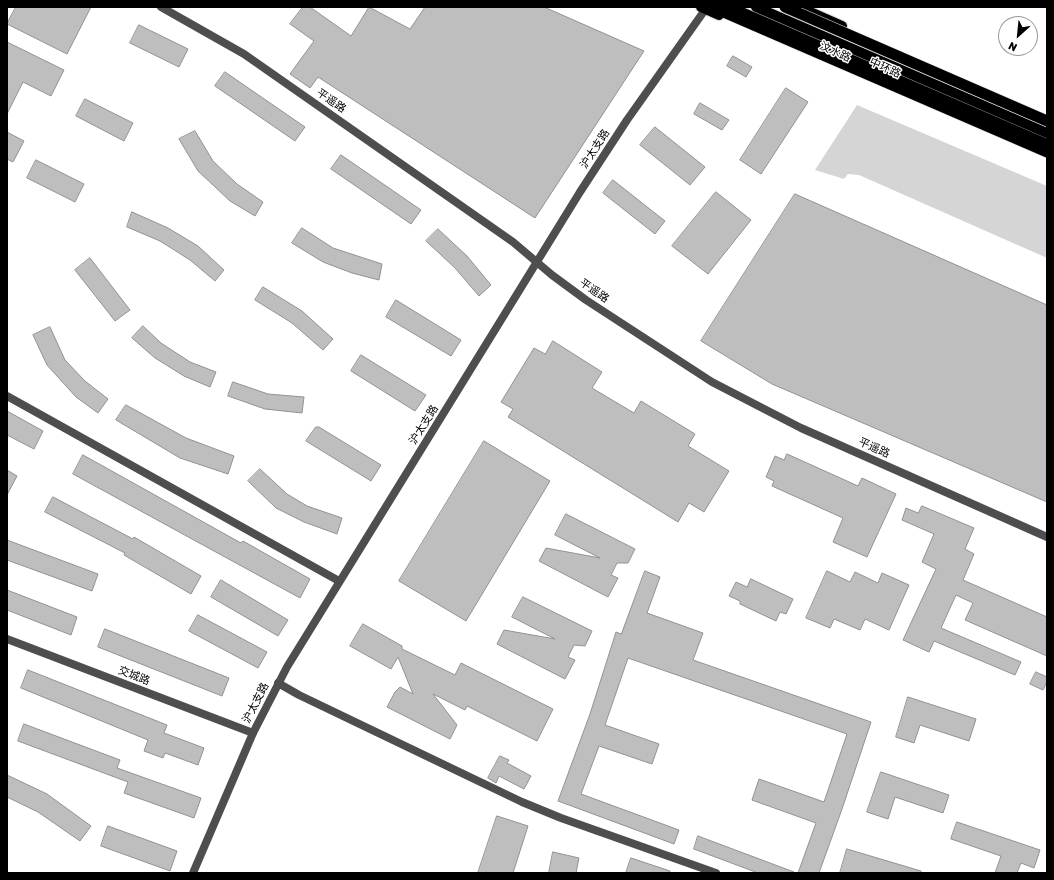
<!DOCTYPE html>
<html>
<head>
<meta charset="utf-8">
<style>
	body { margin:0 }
	#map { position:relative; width:1054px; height:880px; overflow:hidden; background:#fff; font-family:Rubik,sans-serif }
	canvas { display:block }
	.frame { position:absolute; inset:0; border:8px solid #000; pointer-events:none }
	.north { position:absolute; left:998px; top:16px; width:40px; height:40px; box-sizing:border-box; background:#fff; border:1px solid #999; border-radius:50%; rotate:207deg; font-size:11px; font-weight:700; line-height:16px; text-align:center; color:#000 }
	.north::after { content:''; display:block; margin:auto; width:14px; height:18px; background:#000; clip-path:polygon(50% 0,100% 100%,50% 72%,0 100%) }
</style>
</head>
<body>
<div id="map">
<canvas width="1054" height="880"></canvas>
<div class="frame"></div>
<div class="north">N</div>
</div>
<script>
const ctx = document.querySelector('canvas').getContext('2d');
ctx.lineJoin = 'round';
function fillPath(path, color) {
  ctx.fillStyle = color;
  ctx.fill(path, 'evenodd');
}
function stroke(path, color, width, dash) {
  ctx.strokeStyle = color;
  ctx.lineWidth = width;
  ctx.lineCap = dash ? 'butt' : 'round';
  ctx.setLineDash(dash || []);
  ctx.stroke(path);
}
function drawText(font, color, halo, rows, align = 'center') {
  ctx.font = font + ' Rubik,"Noto Sans SC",sans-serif';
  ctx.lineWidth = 3;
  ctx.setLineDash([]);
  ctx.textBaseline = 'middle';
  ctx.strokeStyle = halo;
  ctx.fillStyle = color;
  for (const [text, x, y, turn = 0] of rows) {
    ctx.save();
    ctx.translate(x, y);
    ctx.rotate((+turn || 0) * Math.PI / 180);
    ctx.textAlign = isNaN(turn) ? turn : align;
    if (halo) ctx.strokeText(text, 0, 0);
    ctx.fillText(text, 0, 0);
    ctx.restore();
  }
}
fillPath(new Path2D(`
	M857 105 1047 186V258L859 175 848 174 844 179 815 170Z`), '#d5d5d5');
const building = new Path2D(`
	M16 7H91L67 54 7 24Z
	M303 7H310L351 36 369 7 410 29 425 7H544L644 51 535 218 318 77 310 88 290 74 314 41 290 24Z
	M139 25 188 49 179 67 130 43Z
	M7 42 64 70 51 96 23 82 7 114Z
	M733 56 752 67 746 77 727 66Z
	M225 72 305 127 295 141 215 86Z
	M786 88 808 102 761 174 740 160Z
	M85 99 133 123 124 141 76 116Z
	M700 103 729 120 722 130 694 114Z
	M655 127 705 167 690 185 640 145Z
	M195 131 213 161 237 184 263 202 255 216 230 201 198 171 179 139Z
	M7 132 24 141 13 162 7 159Z
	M341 155 421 210 411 224 331 169Z
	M36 160 84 184 75 202 27 178Z
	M613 180 665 221 655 234 603 193Z
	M716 192 751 220 708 274 672 246Z
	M795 194 1047 305V502L772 384 701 341Z
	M132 212 168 228 198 246 224 270 215 281 190 260 160 241 127 227Z
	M302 228 333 248 382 264 379 280 352 273 323 262 292 243Z
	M438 229 467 256 491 285 479 296 455 268 426 241Z
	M90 258 130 310 115 321 75 270Z
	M263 287 302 311 333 339 323 350 292 323 255 300Z
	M396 300 461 340 451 356 386 317Z
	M143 326 161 343 190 362 216 372 210 387 184 376 155 358 132 338Z
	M50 327 65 360 85 381 108 399 98 413 76 397 47 365 33 335Z
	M553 341 602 372 592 388 634 413 641 401 695 434 688 446 729 471 704 512 689 503 678 522 508 417 513 409 501 402 534 348 545 354Z
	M361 355 426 395 415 411 351 371Z
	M233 382 268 394 304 397 302 413 265 409 228 396Z
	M126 405 186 438 234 456 228 474 180 458 116 420Z
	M7 411 43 431 34 449 7 435Z
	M316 427H319L381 465 371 481 306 441Z
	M484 441 550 481 466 621 399 581Z
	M787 454 858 486 862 478 896 494 867 557 833 542 843 518 772 486 774 481 766 477 775 456 784 460Z
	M83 455 241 543 243 541 310 579 300 598 73 474Z
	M260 469 287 494 307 506 342 518 337 534 304 522 276 508 248 481Z
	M7 470 17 476 7 495Z
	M53 497 133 539 134 537 201 576 191 594 124 555 125 553 45 512Z
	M922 506 974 528 965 549 974 554 963 580 1047 617V656L965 620 973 603 956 595 941 628 1021 662 1015 675 934 641 929 652 903 640 936 569 922 562 934 534 902 520 906 508 918 513Z
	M566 514 635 549 628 563H617L611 575 618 578 608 597 539 561 546 548 600 558 555 535Z
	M7 540 98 574 92 591 7 560Z
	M645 571 660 577 647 613 703 633 693 660 871 722 842 809 819 873H798L816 823 752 800 759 779 824 802 847 734 628 658 605 725 659 744 652 764 599 746 581 794 679 830 674 844 558 801 590 714 616 632 621 634Z
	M827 571 850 582 855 572 878 583 882 573 909 585 889 630 865 619 860 630 834 619 830 628 806 618Z
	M751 579 793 599 786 614 780 612 776 621 740 604V601L729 596 736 582 747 587Z
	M221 580 288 620 278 636 211 597Z
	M7 590 77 617 71 635 7 610Z
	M523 597 592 631 585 646 574 645 568 657 575 660 565 679 497 644 504 630 555 639 512 617Z
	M198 615 267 652 258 668 189 631Z
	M363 624 402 646V649L455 675 461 663 553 709 537 741 467 706 465 710 433 694 457 725 450 739 387 707 395 692 400 687 413 694 398 657 391 669 350 646Z
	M105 629 229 678 222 696 98 647Z
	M28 670 167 725 164 733 204 748 198 765 165 753 163 758 144 751 148 740 21 688Z
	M1036 672 1047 677V682L1043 690 1030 684Z
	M908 697 976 719 969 741 920 725 914 743 896 737Z
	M24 724 120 760 117 768 201 798 194 818 124 793 128 782 18 741Z
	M500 756 509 760 507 763 531 776 524 789 499 776 496 783 488 778Z
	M881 772 949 795 943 813 895 797 888 819 867 812Z
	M7 775 47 794 91 826 80 841 38 812 7 797Z
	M497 816 528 826 513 873H478Z
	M957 822 1040 850 1034 868 1021 863 1017 873H995L1001 856 951 839Z
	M108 826 177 851 170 871 101 846Z
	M698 836 794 872V873H758L694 849Z
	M847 849 921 871V873H840Z
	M553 852 579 858 576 873H549Z
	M631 858 670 871V873H626Z`);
fillPath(building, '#bebebe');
stroke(building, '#929292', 1);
const primary = new Path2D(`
	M701 7 719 15
	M730 7 1047 144
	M756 7 1047 133
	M799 7 842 26`);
const trunk = new Path2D(`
	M712 7 1047 152`);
stroke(primary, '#dbdbdb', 12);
stroke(trunk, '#dbdbdb', 12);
stroke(new Path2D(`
	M161 7 244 54 513 242 552 275 586 300 712 382 801 428 1047 537
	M7 396 339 581
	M7 639 253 733
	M278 683 299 695 522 802 561 818 716 873`), '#4e4e4e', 8);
stroke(new Path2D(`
	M193 873 253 733 287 667 580 192 627 120 707 7`), '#4e4e4e', 8);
stroke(primary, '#000', 10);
stroke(trunk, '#000', 11);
const trunkBridge = new Path2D(`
	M785 7 1047 121`);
stroke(trunkBridge, '#dbdbdb', 12, []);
stroke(trunkBridge, '#000', 11);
drawText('11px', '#000', '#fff', [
	["汶水路",835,52,24],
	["中环路",885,68,24],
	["平遥路",331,101,35],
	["沪太支路",595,149,-57],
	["平遥路",594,291,35],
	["沪太支路",424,425,-58],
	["平遥路",874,448,24],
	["交城路",134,676,21],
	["沪太支路",256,703,-63]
]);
</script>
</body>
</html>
